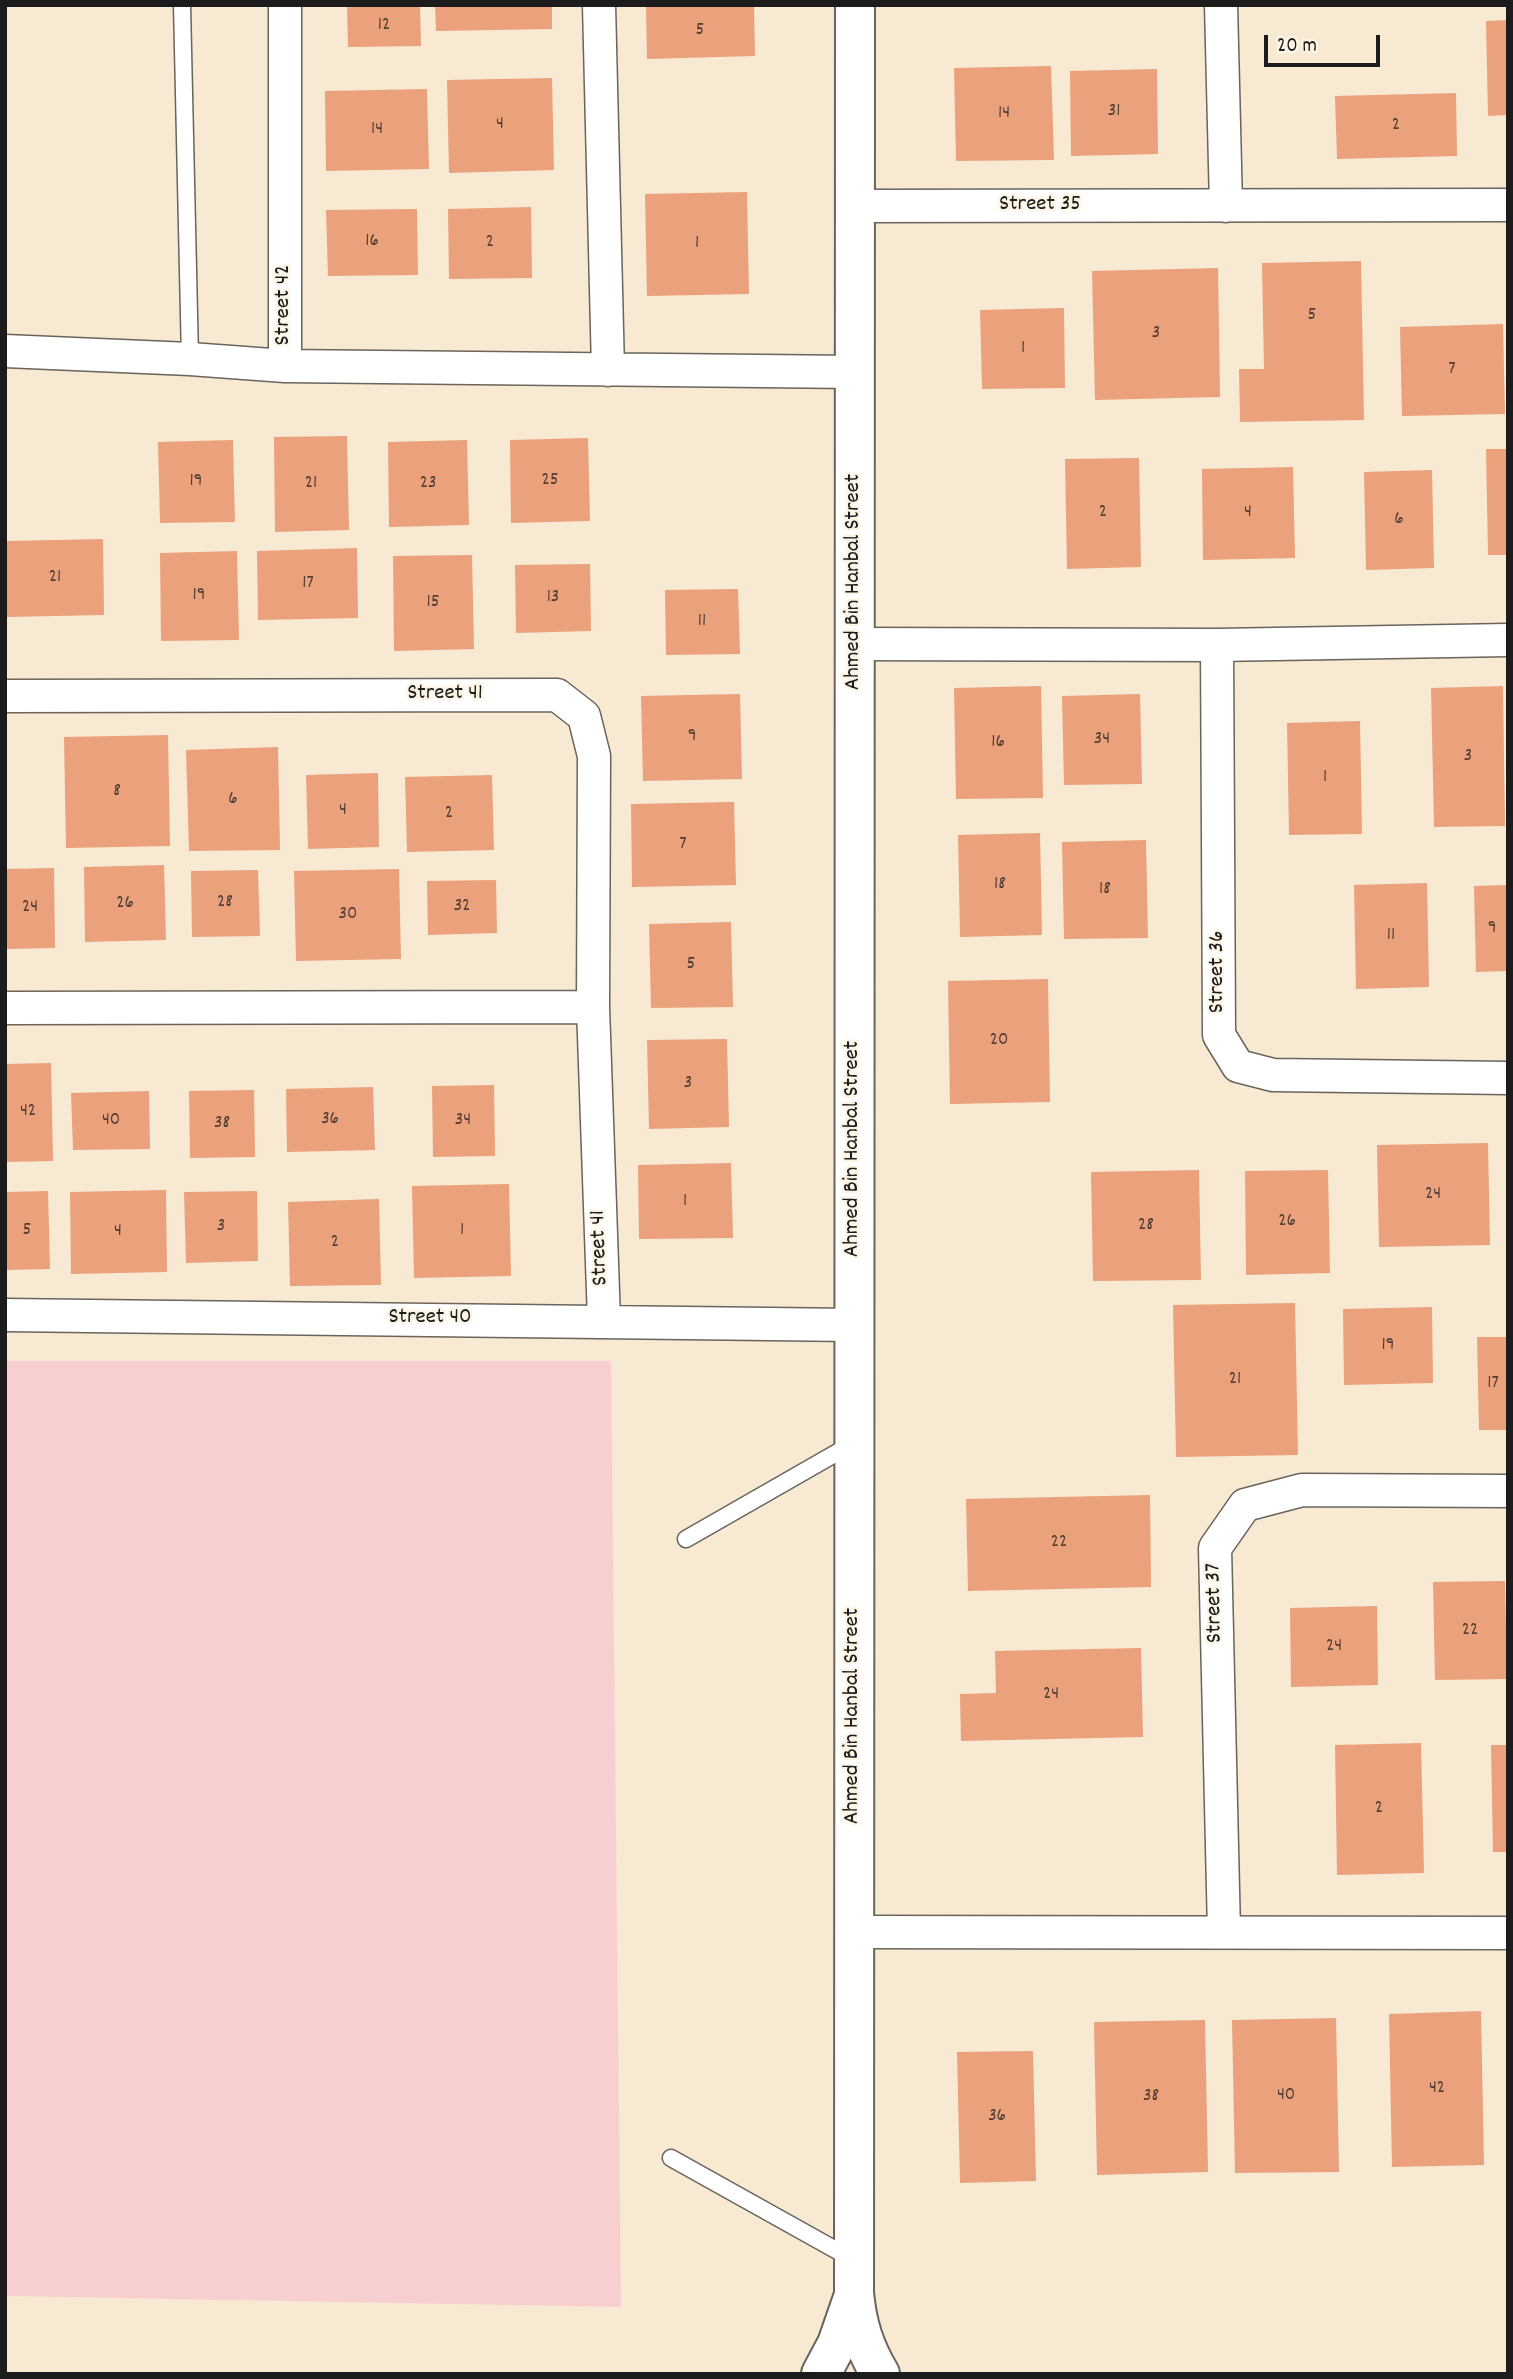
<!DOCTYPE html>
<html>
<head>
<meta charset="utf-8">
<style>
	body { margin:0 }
	#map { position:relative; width:1513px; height:2379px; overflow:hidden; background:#f8e9d2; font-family:Dekko,sans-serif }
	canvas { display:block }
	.frame { position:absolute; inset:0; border:7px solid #1c1c1c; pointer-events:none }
	.scale { position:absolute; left:1264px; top:35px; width:116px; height:32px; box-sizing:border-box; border:4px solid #1c1c1c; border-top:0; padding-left:9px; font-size:21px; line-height:24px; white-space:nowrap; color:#1c1c1c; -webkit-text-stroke:5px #fcf5e5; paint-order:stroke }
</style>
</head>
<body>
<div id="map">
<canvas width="1513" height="2379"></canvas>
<div class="frame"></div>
<div class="scale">20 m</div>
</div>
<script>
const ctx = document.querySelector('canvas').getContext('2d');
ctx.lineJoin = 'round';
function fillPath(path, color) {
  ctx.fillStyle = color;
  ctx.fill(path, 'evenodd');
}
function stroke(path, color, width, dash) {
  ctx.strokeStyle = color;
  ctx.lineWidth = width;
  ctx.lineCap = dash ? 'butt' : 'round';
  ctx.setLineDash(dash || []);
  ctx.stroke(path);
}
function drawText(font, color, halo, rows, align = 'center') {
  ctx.font = font + ' Dekko,sans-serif';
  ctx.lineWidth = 5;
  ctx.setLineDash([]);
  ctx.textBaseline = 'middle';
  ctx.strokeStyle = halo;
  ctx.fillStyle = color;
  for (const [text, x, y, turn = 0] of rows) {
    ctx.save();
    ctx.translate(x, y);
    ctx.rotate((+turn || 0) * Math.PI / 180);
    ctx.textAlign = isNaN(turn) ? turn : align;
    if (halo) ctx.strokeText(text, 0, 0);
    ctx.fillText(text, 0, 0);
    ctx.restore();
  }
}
fillPath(new Path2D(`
	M5 1361H611L621 2307 5 2296Z`), '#f7cfd1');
fillPath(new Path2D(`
	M347 5H420L421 46 348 47Z
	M435 5H552V29L436 31Z
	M646 5H754L755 56 647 59Z
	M1508 20V115L1488 116 1486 21Z
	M1051 66 1054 160 956 161 954 68Z
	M1157 69 1158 154 1071 156 1070 71Z
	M552 78 554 170 449 173 447 80Z
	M427 89 429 169 326 171 325 91Z
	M1456 93 1457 156 1337 159 1335 96Z
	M747 192 749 294 647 296 645 194Z
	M531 207 532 278 449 279 448 209Z
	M417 209 418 275 328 276 326 210Z
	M1361 261 1364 420 1240 422 1239 369H1264L1262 263Z
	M1218 268 1220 397 1095 400 1092 271Z
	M1064 308 1065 388 982 389 980 310Z
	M1503 324 1505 414 1402 416 1400 327Z
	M347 436 349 530 275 532 274 437Z
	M588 438 590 521 511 523 510 440Z
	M233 440 235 522 160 523 158 442Z
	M467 440 469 525 389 527 388 442Z
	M1486 449H1508V555H1488Z
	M1139 458 1141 567 1067 569 1065 459Z
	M1293 467 1295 558 1203 560 1202 469Z
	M1432 470 1434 568 1366 570 1364 472Z
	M103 539 104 615 7 617 6 541Z
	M357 548 358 618 258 620 257 551Z
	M237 551 239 640 161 641 160 553Z
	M472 555 474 649 394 651 393 556Z
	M590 564 591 631 516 633 515 565Z
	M738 589 740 654 666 655 665 590Z
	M1041 686 1043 798 956 799 954 688Z
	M1503 686 1505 826 1434 827 1431 688Z
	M740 694 742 779 643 781 641 696Z
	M1140 694 1142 784 1064 785 1062 696Z
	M1360 721 1362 834 1289 835 1287 723Z
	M168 735 170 846 66 848 64 737Z
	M278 747 280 850 189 851 186 750Z
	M378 773 379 847 308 849 306 775Z
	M492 775 494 850 407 852 405 777Z
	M734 802 736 885 632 887 631 804Z
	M1040 833 1042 935 960 937 958 835Z
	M1146 840 1148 938 1064 939 1062 842Z
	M164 865 166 940 85 942 84 867Z
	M54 868 55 948 5 949V869Z
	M399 869 401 959 296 961 294 871Z
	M258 870 260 936 192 937 191 871Z
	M496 880 497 933 428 935 427 881Z
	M1427 883 1429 987 1356 989 1354 885Z
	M1508 885V971L1476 972 1474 886Z
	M731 922 733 1007 651 1008 649 924Z
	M1048 979 1050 1102 950 1104 948 981Z
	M727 1039 729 1127 649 1129 647 1040Z
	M51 1063 53 1161 5 1162V1064Z
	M494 1085 495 1156 433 1157 432 1086Z
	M373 1087 375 1150 287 1152 286 1089Z
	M254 1090 255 1157 190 1158 189 1091Z
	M149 1091 150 1149 73 1150 71 1093Z
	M1488 1143 1490 1245 1379 1247 1377 1145Z
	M731 1163 733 1238 639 1239 638 1165Z
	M1199 1170 1201 1280 1093 1281 1091 1172Z
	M1328 1170 1330 1273 1246 1275 1245 1171Z
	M509 1184 511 1276 414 1278 412 1186Z
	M166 1190 167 1272 71 1274 70 1192Z
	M48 1191 50 1269 5 1270V1192Z
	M257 1191 258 1261 186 1263 184 1192Z
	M379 1199 381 1285 290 1286 288 1202Z
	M1295 1303 1298 1455 1176 1457 1173 1305Z
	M1432 1307 1433 1383 1344 1385 1343 1309Z
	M1477 1337H1508V1430H1479Z
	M1150 1495 1151 1587 968 1591 966 1499Z
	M1505 1581 1507 1679 1435 1680 1433 1582Z
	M1377 1606 1378 1685 1291 1687 1290 1608Z
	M1141 1648 1143 1737 961 1741 960 1694 996 1693 995 1651Z
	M1421 1743 1424 1873 1337 1875 1335 1745Z
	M1491 1745H1508V1852H1493Z
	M1481 2011 1484 2165 1392 2167 1389 2014Z
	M1336 2018 1339 2172 1235 2173 1232 2020Z
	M1205 2020 1208 2172 1097 2175 1094 2022Z
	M1033 2051 1036 2181 960 2183 957 2052Z`), '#eba17c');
const service = new Path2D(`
	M182 5 190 359
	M686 1539 852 1444
	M671 2158 852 2259`);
const minor = new Path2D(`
	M285 5V366
	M599 5 608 370
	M1221 5 1226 206
	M855 206 1508 205
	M5 351 190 359 285 366 855 372
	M854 644 1217 645 1508 640
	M1217 645 1219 1035 1238 1066 1273 1075 1508 1078
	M5 696 557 695 584 716 594 756 593 1007 604 1320
	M5 1008 593 1007
	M5 1315 854 1325
	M854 1932 1508 1933
	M1224 1932 1215 1548 1245 1505 1302 1490 1508 1491`);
const tertiary = new Path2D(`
	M855 5 854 2293C857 2324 864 2347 880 2374
	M821 2374 837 2344 854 2295`);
stroke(service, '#69645c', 19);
stroke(minor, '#69645c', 35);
stroke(tertiary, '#69645c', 42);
stroke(service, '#fff', 16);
stroke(minor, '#fff', 32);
stroke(tertiary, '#fff', 38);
drawText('19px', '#503d34', null, [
	["12",384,26],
	["5",700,31],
	["31",1114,112],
	["14",1004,114],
	["4",500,125],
	["2",1396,126],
	["14",377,130],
	["16",372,242],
	["2",490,243],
	["1",697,244],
	["5",1312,316],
	["3",1156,334],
	["1",1023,349],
	["7",1452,370],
	["25",550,481],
	["19",196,482],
	["21",311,484],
	["23",428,484],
	["2",1103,513],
	["4",1248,513],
	["6",1399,520],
	["21",55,578],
	["17",308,584],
	["19",199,596],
	["13",553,598],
	["15",433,603],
	["11",702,622],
	["9",692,737],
	["34",1102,740],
	["16",998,743],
	["3",1468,757],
	["1",1325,778],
	["8",117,792],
	["6",233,800],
	["4",343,811],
	["2",449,814],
	["7",683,845],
	["18",1000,885],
	["18",1105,890],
	["28",225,903],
	["26",125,904],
	["32",462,907],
	["24",30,908],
	["30",348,915],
	["9",1492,929],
	["11",1391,936],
	["5",691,965],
	["20",999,1041],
	["3",688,1084],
	["42",28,1112],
	["36",330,1120],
	["40",111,1121],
	["34",463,1121],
	["38",222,1124],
	["24",1433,1195],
	["1",685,1202],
	["26",1287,1222],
	["28",1146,1226],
	["3",221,1227],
	["5",27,1231],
	["1",462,1231],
	["4",118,1232],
	["2",335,1243],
	["19",1388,1346],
	["21",1235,1380],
	["17",1493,1384],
	["22",1059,1543],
	["22",1470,1631],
	["24",1334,1647],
	["24",1051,1695],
	["2",1379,1809],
	["42",1437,2089],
	["40",1286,2096],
	["38",1151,2097],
	["36",997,2117]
]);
drawText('23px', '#1c1c1c', '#fcf5e5', [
	["Street 35",1040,206],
	["Street 42",285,305,-90],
	["Ahmed Bin Hanbal Street",855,582,-90],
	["Street 41",445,695],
	["Street 36",1219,972,-90],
	["Ahmed Bin Hanbal Street",854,1149,-90],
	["Street 41",601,1248,-92],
	["Street 40",430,1319],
	["Street 37",1216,1603,-91],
	["Ahmed Bin Hanbal Street",854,1716,-90]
]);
</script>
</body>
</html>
